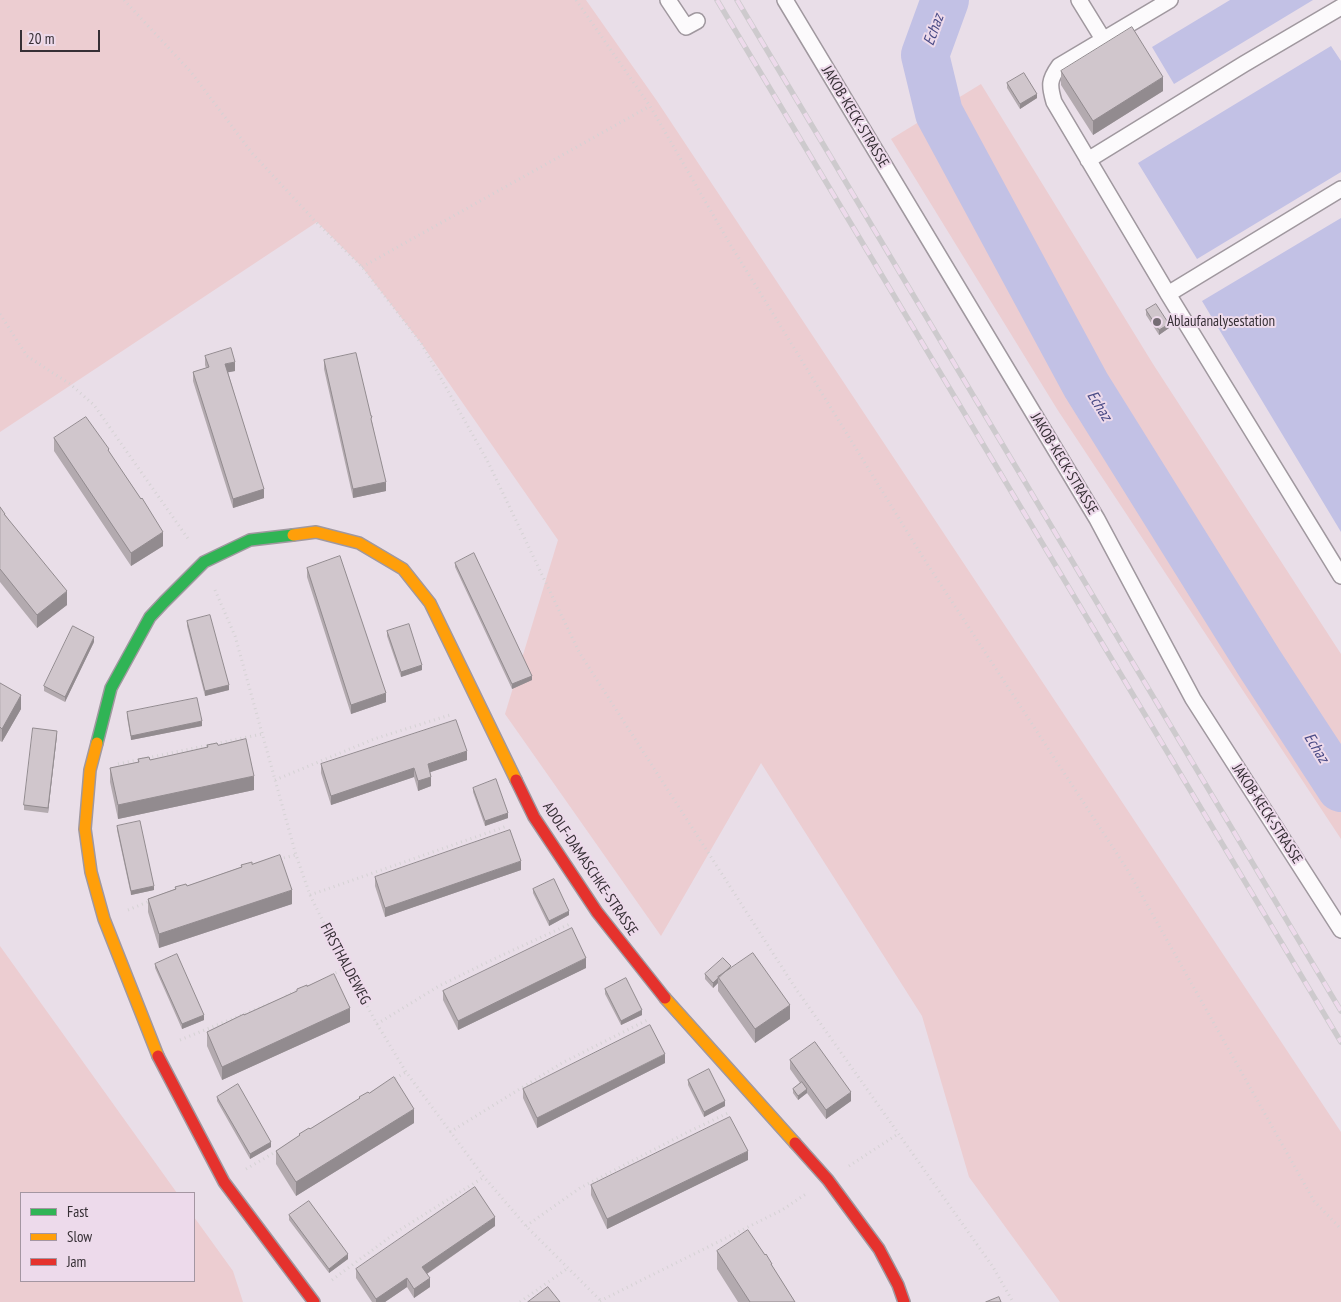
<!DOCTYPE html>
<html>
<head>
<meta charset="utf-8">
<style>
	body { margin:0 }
	#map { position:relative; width:1341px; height:1302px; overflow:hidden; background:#e9dee8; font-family:"PT Sans Narrow",sans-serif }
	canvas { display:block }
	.legend { position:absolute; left:20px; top:1192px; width:175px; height:90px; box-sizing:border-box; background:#eddaeb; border:1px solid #a496a2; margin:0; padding:6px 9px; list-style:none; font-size:15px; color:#362f35 }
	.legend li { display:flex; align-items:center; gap:10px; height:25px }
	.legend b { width:25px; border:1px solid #a496a2 }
	.scale { position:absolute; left:20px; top:30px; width:80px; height:22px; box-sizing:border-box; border:2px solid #362f35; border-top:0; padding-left:6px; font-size:15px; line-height:18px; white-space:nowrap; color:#362f35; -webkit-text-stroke:4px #eddaeb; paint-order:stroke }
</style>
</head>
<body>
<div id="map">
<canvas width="1341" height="1302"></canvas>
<ul class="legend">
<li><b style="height:6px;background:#30b455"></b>Fast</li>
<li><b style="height:6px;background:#ff9f0a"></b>Slow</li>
<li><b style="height:6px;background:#e5322d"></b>Jam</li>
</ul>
<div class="scale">20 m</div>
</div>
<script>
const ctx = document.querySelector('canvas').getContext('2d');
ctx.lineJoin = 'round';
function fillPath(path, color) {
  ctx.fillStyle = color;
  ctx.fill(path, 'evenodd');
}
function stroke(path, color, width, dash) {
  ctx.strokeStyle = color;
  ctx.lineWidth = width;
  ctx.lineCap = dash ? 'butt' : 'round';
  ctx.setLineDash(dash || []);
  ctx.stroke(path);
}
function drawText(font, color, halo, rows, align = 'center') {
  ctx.font = font + ' "PT Sans Narrow",sans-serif';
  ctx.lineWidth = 4;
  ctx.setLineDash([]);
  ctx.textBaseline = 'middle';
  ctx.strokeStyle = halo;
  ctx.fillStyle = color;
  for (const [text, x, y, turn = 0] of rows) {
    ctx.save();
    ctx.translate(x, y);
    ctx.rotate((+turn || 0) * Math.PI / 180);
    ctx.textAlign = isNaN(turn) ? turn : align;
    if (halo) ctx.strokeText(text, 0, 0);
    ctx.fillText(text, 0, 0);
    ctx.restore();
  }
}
fillPath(new Path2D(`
	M0 0H586L657 101 1341 1132V1302H1060L969 1177 922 1016 761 763 661 936 505 714 558 540 421 343 362 267 317 222 0 432Z
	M981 84 1153 364 1341 654V839L1057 409 891 139Z
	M0 946 177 1193H21V1281H194V1217L233 1271 243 1302H0Z`), '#eccdd1');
fillPath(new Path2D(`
	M1230 0H1313L1174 84 1152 47Z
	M1331 46 1341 61V172L1197 259 1138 163Z
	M1341 218V532L1202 301Z`), '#c2c1e5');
stroke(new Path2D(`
	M945 0 925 55 939 113 1086 385 1260 664 1341 788`), '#c2c1e5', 48);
const lane = new Path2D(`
	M668 0 686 27 697 21
	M785 0 1097 519 1193 699 1341 930
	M1079 0 1103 39
	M1170 0 1059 66C1049 80 1049 85 1054 102L1168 294 1341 576
	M1088 160 1244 64 1341 7
	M1168 294 1341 189`);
const fast = new Path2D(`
	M97 743 111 688 150 617 164 602 204 562 250 540 293 535`);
const slow = new Path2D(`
	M293 535 316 532 359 543 403 569 430 603 516 780
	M97 743 90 770 85 829 91 872 104 919 158 1056
	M665 998 795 1143`);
const jam = new Path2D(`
	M516 780 534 817 597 912 665 998
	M158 1056 224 1182 314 1302
	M795 1143 828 1180 879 1249 898 1285 904 1302`);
stroke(lane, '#a0989f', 18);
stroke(fast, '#a0989f', 14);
stroke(slow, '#a0989f', 14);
stroke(jam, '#a0989f', 14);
stroke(new Path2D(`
	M124 0 191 72 252 153 316 222 362 267 421 343 488 462 579 652 796 989 993 1267 1013 1302
	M576 0 650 106 730 244 924 559 1127 869 1314 1201 1341 1229
	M362 267 650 106
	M0 314 27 356 70 384 94 405 189 540
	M215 590 235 636 296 855 310 895 346 968 377 1024 406 1072 484 1177 526 1226 602 1302
	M118 764 262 734
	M275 780 374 739 453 714
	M279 859 296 855
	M310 895 507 826
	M128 910 150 901
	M331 975 346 968
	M286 996 300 989
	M377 1024 439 986 496 958 572 923
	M180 1040 269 1004
	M391 1081 406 1072
	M450 1132 562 1063 649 1019
	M849 1166 898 1134
	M246 1169 277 1151
	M526 1226 580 1188 688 1132 730 1112
	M332 1280 398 1231 484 1177
	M600 1301 782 1210 806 1194
	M520 1302 568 1268`), '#d5d2d4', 3, [1, 4]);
stroke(lane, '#fcfafc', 15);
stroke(fast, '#30b455', 11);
stroke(slow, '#ff9f0a', 11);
stroke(jam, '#e5322d', 11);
const rail = new Path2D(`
	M717 0 1341 1042
	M737 0 1341 1011`);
stroke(rail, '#cdcacd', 5.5);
stroke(rail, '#eddaeb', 4, [11]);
fillPath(new Path2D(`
	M1061 71 1163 91 1093 135 1061 85Z
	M1007 83 1037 98 1020 109 1007 88Z
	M1146 310 1169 328 1159 335 1146 315Z
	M205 356 235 371 228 372 264 498 233 508 193 381V372L206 368 205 365Z
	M324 360 372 422 386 491 353 498 324 369Z
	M54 438 109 452 141 499 163 546 131 566 54 451Z
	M0 507 67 605 37 628 0 582Z
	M455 563 532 680 512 689 455 567Z
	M307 568 386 702 351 714 307 577Z
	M187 621 229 690 205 696 187 626Z
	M387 631 422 670 401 677 387 636Z
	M94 642 65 702 44 691V686Z
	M0 683 21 709 2 742 0 741Z
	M127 712 202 726 131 740 127 717Z
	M57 735 48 813 24 810V805Z
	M207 745H218L254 790 118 819 110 782V768L138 762V759L150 760 207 748Z
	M467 760 430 772 431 786 418 791 414 777 331 805 321 773V764Z
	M473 788 508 818 485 826 473 792Z
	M117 826 154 890 131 895 117 830Z
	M252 864 292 904 159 948 148 912V899L175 889V887L187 886 241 867V865Z
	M521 870 385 917 375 886V877Z
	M533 889 569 915 549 926 533 893Z
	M155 964 204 1020 182 1029 155 968Z
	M586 968 458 1030 443 1000V991Z
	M731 968 790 1019 755 1043 718 991V983L713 988 705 979V974Z
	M297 989 350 1022 222 1080 207 1046V1032L297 991Z
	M605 989 642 1015 621 1025 605 994Z
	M790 1060 851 1101 826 1119 807 1093 798 1100 793 1093V1089L800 1083 790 1069Z
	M665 1063 537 1128 523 1098V1089Z
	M688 1080 725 1106 704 1117 688 1085Z
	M217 1097 271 1147 250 1159 217 1101Z
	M359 1097 414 1123 296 1196 276 1164V1151L299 1136V1134L310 1129 359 1099Z
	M748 1160 607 1229 591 1195V1185Z
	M289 1215 348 1259 329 1273 289 1220Z
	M495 1226 427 1274 430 1287 414 1298 407 1287 385 1302H372L356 1278V1269Z
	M717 1251 772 1266 795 1302H738L717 1269Z`), '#b3aaaf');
fillPath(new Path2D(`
	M1163 77V91L1093 135V121Z
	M1037 94V98L1020 109V104Z
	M1169 324V328L1159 335V330Z
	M235 362V371L225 373V364Z
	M386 482V491L353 498V489Z
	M264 489V498L233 508V499Z
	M163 532V546L131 566V553Z
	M67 591V605L37 628V615Z
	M94 637V642L65 702V697Z
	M422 665V670L401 677V672Z
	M532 676V680L512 689V684Z
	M229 685V690L205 696V691Z
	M386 693V702L351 714V705Z
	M21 695V709L2 742V729Z
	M202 721V726L131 740V736Z
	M57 731V735L48 813V808Z
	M467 751V760L428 773V764Z
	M414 768V777L331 805V796Z
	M254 776V790L118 819V805Z
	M431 777V786L418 791V781Z
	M508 813V818L485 826V821Z
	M521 861V870L385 917V908Z
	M154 886V890L131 895V891Z
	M292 890V904L159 948V934Z
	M569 911V915L549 926V921Z
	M586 958V968L458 1030V1021Z
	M718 978V983L713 988V983Z
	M790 1005V1019L755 1043V1029Z
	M350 1008V1022L222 1080V1067Z
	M642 1010V1015L621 1025V1021Z
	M204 1015V1020L182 1029V1024Z
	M665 1054V1063L537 1128V1118Z
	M807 1089V1093L798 1100V1096Z
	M851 1092V1101L826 1119V1110Z
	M725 1101V1106L704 1117V1112Z
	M414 1109V1123L296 1196V1182Z
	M271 1142V1147L250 1159V1154Z
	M748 1151V1160L607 1229V1219Z
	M495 1217V1226L422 1277V1267Z
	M348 1254V1259L329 1273V1269Z
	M407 1278V1287L385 1302H376V1299Z
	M430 1278V1287L414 1298V1289Z`), '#928b8f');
const building = new Path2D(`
	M1132 27 1163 77 1093 121 1061 71Z
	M1024 73 1037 94 1020 104 1007 83Z
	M1156 304 1169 324 1159 330 1146 310Z
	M231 348 235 362 225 364 264 489 233 499 193 372 209 367 205 356Z
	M356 353 371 416H372L371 419 386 482 353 489 324 360Z
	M86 417 109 449 108 450 141 499 142 498 163 532 131 553 54 438Z
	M0 507 5 514H4L67 591 37 615 0 569Z
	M474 553 532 676 512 684 455 563Z
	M340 556 386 693 351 705 307 568Z
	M210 615 229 685 205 691 187 621Z
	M409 624 422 665 401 672 387 631Z
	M73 626 94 637 65 697 44 686Z
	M0 683 21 695 2 729 0 727Z
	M197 698 202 721 131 736 127 712Z
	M456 720 467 751 428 764 431 777 418 781 414 768 331 796 321 764Z
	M33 728 57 731 48 808 24 805Z
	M246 739 254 776 118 805 110 768 139 762 138 759 149 757 150 760 208 747 207 745 217 743 218 745Z
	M496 779 508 813 485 821 473 788Z
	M140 821 154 886 131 891 117 826Z
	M510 830 521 861 385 908 375 877Z
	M280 855 292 890 159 934 148 899 176 889 175 887 186 884 187 886 242 867 241 865 252 862V864Z
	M554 879 569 911 549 921 533 889Z
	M572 928 586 958 458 1021 443 991Z
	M753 953 790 1005 755 1029 718 977Z
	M177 954 204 1015 182 1024 155 964Z
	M723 958 731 966 713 983 705 974Z
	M334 974 350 1008 222 1067 207 1032 244 1014V1015L297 991V989L307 985V986Z
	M626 978 642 1010 621 1021 605 989Z
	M650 1025 665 1054 537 1118 523 1089Z
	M815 1042 851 1092 826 1110 790 1060Z
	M709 1069 725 1101 704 1112 688 1080Z
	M394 1077 414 1109 296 1182 276 1151 300 1135 299 1134 309 1128 310 1129 360 1098 359 1097 368 1092 369 1093Z
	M802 1082 807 1089 798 1096 793 1089Z
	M238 1084 271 1142 250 1154 217 1097Z
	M730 1117 748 1151 607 1219 591 1185Z
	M475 1187 495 1217 422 1267 430 1278 414 1289 407 1278 376 1299 356 1269Z
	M309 1201 348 1254 329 1269 289 1215Z
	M748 1230 765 1255 766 1254 772 1264H771L795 1302H750L717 1251Z
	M548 1287 560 1302H528Z
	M999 1297 1001 1302H986Z`);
fillPath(building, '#d0c6cc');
stroke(building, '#928b8f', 1);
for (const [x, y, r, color] of [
	[1157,322,5,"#756c74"]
]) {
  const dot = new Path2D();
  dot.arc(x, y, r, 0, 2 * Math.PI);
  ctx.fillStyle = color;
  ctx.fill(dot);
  stroke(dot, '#eddaeb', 2);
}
drawText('15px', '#362f35', '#eddaeb', [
	["JAKOB-KECK-STRASSE",855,117,59],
	["JAKOB-KECK-STRASSE",1064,464,59],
	["JAKOB-KECK-STRASSE",1267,814,57],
	["ADOLF-DAMASCHKE-STRASSE",590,869,56],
	["FIRSTHALDEWEG",345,964,62]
]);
drawText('15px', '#362f35', '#eddaeb', [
	["Ablaufanalysestation",1167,322]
], 'left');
drawText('italic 16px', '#494a85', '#eddaeb', [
	["Echaz",934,30,-70],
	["Echaz",1099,406,58],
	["Echaz",1316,748,58]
]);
</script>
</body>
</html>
